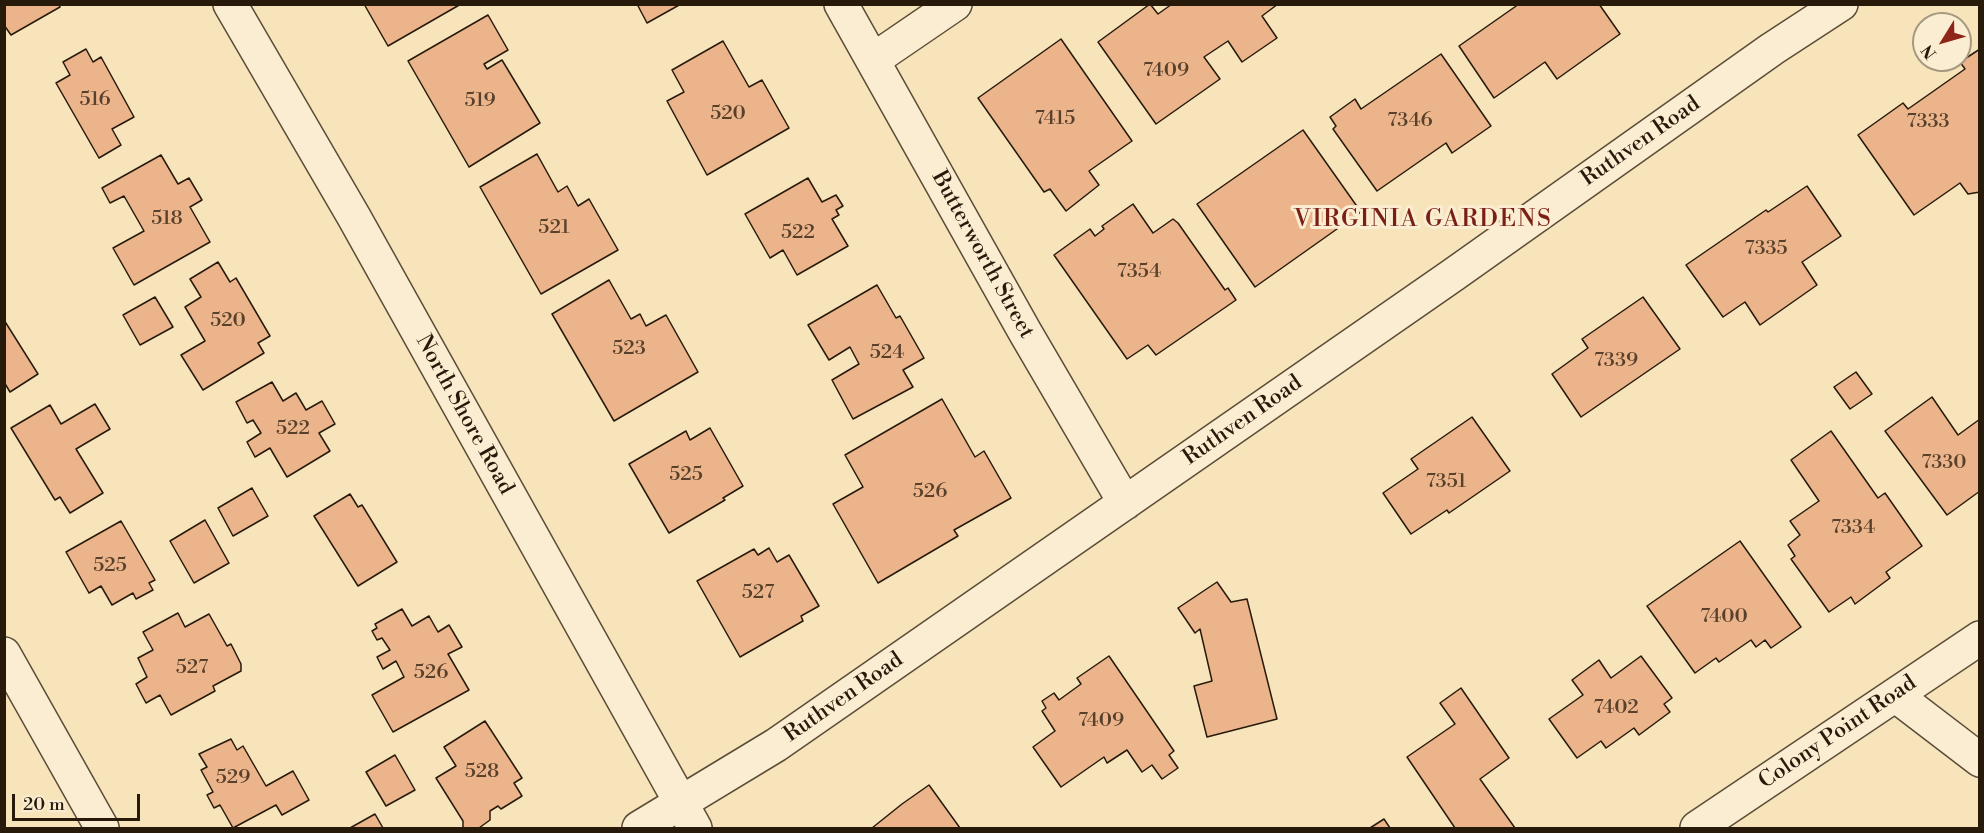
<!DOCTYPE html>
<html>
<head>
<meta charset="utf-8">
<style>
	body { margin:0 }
	#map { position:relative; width:1984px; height:833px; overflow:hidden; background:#f7e4ba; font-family:"Libre Bodoni",serif }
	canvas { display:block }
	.frame { position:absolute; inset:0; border:6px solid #271a0b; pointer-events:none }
	.north { position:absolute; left:1912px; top:12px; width:60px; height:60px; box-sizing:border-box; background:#faedd2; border:2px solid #a69982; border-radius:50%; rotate:233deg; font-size:16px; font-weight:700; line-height:24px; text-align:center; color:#271a0b }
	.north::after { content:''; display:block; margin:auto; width:21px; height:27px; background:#8f2418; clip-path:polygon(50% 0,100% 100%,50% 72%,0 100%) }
	.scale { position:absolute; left:12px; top:794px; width:128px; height:27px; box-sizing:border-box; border:3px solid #271a0b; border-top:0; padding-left:8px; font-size:18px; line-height:21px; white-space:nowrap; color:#271a0b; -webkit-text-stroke:4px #faedd2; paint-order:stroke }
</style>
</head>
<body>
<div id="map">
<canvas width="1984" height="833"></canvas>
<div class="frame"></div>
<div class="north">N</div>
<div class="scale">20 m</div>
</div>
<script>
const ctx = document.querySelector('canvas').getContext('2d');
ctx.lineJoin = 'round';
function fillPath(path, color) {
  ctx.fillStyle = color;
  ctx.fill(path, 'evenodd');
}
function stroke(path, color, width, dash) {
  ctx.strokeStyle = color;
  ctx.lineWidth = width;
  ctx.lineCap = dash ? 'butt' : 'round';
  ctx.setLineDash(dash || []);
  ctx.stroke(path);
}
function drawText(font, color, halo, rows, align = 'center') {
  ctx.font = font + ' "Libre Bodoni",serif';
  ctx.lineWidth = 6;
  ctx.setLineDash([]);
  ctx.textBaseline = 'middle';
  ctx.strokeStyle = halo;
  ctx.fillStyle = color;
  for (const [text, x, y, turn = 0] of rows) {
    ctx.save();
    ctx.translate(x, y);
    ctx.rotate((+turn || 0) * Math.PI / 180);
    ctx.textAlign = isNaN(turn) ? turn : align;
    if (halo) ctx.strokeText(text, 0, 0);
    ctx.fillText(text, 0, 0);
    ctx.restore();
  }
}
const building = new Path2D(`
	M4 4H59L60 7 11 35 4 25Z
	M364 4H461L388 46Z
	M637 4H681L647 23Z
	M1150 4 1158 14 1172 4H1278L1262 16 1277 38 1242 62 1228 41 1204 57 1220 79 1156 124 1098 42Z
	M1519 4H1599L1620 34 1557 79 1545 62 1494 98 1459 46Z
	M488 15 508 50 484 64 487 69 502 60 540 123 469 167 408 61Z
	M1061 39 1132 141 1089 171 1099 185 1066 211 1050 189 1044 192 978 98Z
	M723 41 749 87 762 80 789 128 707 175 667 101 684 92 672 70Z
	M86 49 93 62 101 57 134 117 112 129 121 145 99 158 56 83 70 75 63 62Z
	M1980 49V192L1968 194 1960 183 1914 215 1858 135 1903 103 1908 109 1965 69 1960 62Z
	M1441 54 1491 126 1452 153 1446 143 1377 191 1333 129 1336 126 1330 117 1355 99 1361 109Z
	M1303 130 1361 212 1255 287 1197 204Z
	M537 154 558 192 567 186 578 206 589 199 618 250 541 294 480 187Z
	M161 155 178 184 189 178 202 200 190 207 210 242 134 285 113 248 144 231 124 196 110 203 102 188Z
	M808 178 822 202 836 195 843 206 836 210 839 215 832 219 848 246 797 275 783 250 770 258 745 214Z
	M1807 186 1841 236 1802 262 1817 285 1760 325 1745 302 1723 317 1686 265 1766 210 1768 212Z
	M1133 204 1153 233 1173 219 1178 223 1225 290 1228 288 1236 300 1156 355 1148 345 1127 359 1054 255 1090 229 1095 236 1104 229 1102 226Z
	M218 262 230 282 236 278 270 336 258 343 264 353 203 390 181 355 205 341 185 307 201 297 190 279Z
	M609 280 631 319 640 314 646 326 666 315 698 372 614 421 552 314Z
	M877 285 896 318 900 316 924 358 903 370 913 387 853 419 832 380 859 364 850 347 829 360 808 325Z
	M155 297 173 327 140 345 123 315Z
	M1643 297 1680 349 1581 417 1552 374 1588 348 1582 339Z
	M4 320 38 374 10 392 4 382Z
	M1856 372 1872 394 1850 409 1834 387Z
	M272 382 283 401 296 393 306 410 322 401 335 424 319 433 330 451 287 477 270 448 255 457 247 442 261 433 253 420 247 423 236 402Z
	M1932 397 1958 435 1980 419V491L1947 515 1885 431Z
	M942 399 975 457 984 451 1011 498 954 530 958 536 878 583 833 504 863 487 845 455Z
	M95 404 110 429 76 449 103 493 70 513 60 497 55 500 11 428 50 405 61 424Z
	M1472 417 1510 471 1449 513 1447 510 1411 534 1383 493 1418 469 1411 459Z
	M710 428 743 486 723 498 725 500 669 533 629 464 686 431 690 440Z
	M1831 431 1878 498 1885 493 1922 546 1886 572 1890 578 1855 604 1851 597 1829 612 1791 559 1795 556 1788 545 1800 535 1790 521 1819 501 1791 460Z
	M252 488 268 516 233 536 218 508Z
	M350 494 358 507 362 505 397 562 358 586 314 516Z
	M205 520 229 563 194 583 170 541Z
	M121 521 155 580 149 583 153 590 136 599 133 593 112 605 101 586 89 593 66 552Z
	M1740 541 1801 627 1771 648 1765 640 1756 647 1751 640 1719 662 1716 658 1695 673 1647 606Z
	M769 548 777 562 789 555 819 606 801 616 803 621 740 657 697 581 754 549 758 555Z
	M1217 582 1231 602 1247 599 1277 719 1207 737 1194 686 1212 681 1200 629 1195 633 1178 608Z
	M402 609 412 626 429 616 438 632 449 625 462 647 448 654 469 690 393 732 372 695 404 677 396 661 383 669 377 657 390 650 382 638 377 640 372 631 377 628 375 624Z
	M178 613 185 627 209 614 227 646 231 644 241 664V671L213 686 215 691 171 715 160 695 146 703 136 684 147 677 138 658 153 650 143 632Z
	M1109 656 1174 751 1169 755 1178 768 1162 779 1152 765 1142 772 1127 750 1107 763 1104 757 1061 787 1033 747 1055 731 1042 711 1046 708 1042 701 1054 693 1059 700 1081 684 1077 678Z
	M1641 656 1672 698 1664 704 1670 712 1639 735 1634 728 1606 748 1601 741 1577 758 1549 719 1583 695 1572 680 1599 660 1611 678Z
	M1461 688 1509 758 1480 779 1515 828H1455L1407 757 1455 724 1440 703Z
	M485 721 522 778 514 783 522 796 501 809 498 806 490 811V820L479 828H463V821L436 778 456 766 444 747Z
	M231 739 237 750 243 746 266 786 293 771 309 800 282 815 276 805 233 828 220 805 214 808 207 795 213 792 201 770 207 767 199 754Z
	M395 755 415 790 386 806 366 772Z
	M929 785 960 828H872L902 804Z
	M375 814 383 828H350Z
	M1384 819 1390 828H1370Z`);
fillPath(building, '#ebb48b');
stroke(building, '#271a0b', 1.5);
const street = new Path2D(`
	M230 4 354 217 695 828
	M841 4 1025 332 1125 503
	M873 60 955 4
	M4 654 102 828
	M1895 695 1980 760
	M639 828 776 745 1453 275 1772 49 1841 4
	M1697 828 1980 638`);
stroke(street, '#5b4c37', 36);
stroke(street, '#faedd2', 33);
drawText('20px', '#58402b', null, [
	["7409",1166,71],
	["516",95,100],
	["519",480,101],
	["520",728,114],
	["7415",1055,119],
	["7346",1410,121],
	["7333",1928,122],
	["518",167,219],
	["521",554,228],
	["522",798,233],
	["7335",1766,249],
	["7354",1139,272],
	["520",228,321],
	["523",629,349],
	["524",887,353],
	["7339",1616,361],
	["522",293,429],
	["7330",1944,463],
	["525",686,475],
	["7351",1446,482],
	["526",930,492],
	["7334",1853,528],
	["525",110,566],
	["527",758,593],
	["7400",1724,617],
	["527",192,668],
	["526",431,673],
	["7402",1616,708],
	["7409",1101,721],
	["528",482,772],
	["529",233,778]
]);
drawText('22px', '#271a0b', '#faedd2', [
	["Ruthven Road",1641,142,-35],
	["Butterworth Street",982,255,61],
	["North Shore Road",464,415,61],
	["Ruthven Road",1243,421,-35],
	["Ruthven Road",844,698,-35],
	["Colony Point Road",1838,733,-34]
]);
ctx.letterSpacing = '1.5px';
drawText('24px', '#7a1f14', '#faedd2', [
	["VIRGINIA GARDENS",1423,220]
]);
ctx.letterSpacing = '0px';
</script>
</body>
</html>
